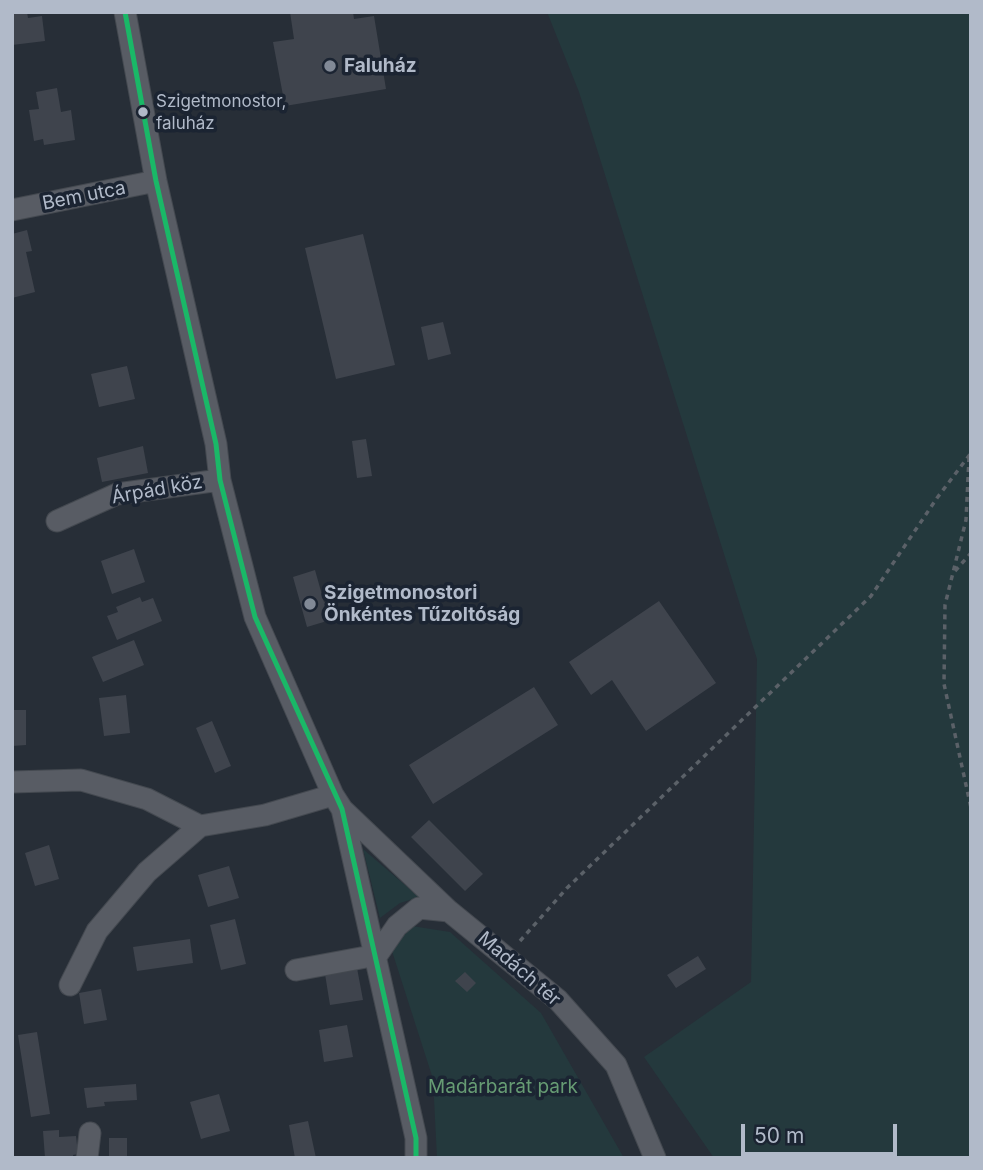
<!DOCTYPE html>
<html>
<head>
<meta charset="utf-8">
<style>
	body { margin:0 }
	#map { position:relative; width:983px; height:1170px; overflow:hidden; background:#272e37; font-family:Inter,sans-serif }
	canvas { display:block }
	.frame { position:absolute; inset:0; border:14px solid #b1bac9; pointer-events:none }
	.scale { position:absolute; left:741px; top:1124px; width:156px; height:32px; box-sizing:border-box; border:4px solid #b1bac9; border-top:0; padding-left:9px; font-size:21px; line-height:24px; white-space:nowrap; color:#b1bac9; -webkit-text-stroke:5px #1b2432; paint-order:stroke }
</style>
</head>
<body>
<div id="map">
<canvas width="983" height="1170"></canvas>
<div class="frame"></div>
<div class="scale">50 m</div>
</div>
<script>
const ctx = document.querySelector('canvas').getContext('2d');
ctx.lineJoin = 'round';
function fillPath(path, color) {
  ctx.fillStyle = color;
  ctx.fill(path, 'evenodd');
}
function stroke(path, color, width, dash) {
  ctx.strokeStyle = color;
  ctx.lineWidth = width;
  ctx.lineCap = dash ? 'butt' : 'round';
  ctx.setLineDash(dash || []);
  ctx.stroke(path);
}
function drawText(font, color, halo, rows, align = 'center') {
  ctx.font = font + ' Inter,sans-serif';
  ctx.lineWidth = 7;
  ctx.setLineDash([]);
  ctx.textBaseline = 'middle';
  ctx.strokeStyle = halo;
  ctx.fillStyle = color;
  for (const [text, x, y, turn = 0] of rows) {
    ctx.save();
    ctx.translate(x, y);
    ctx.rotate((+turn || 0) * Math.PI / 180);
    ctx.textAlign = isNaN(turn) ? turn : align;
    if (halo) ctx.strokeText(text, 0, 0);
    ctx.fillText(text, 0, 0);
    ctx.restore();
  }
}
fillPath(new Path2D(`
	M547 12H971V1158H714L644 1057 751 982 757 659 579 92Z
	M363 849 419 897 400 903 380 918Z
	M412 926 450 932 541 1013 624 1158H437L433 1079 391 948Z`), '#24393d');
fillPath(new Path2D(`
	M12 12H27L28 18 42 16 45 41 12 45Z
	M290 12H353L354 19 374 16 386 89 285 106 273 42 294 39Z
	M57 88 61 112 71 110 75 140 44 145 43 139 34 141 29 110 39 109 36 92Z
	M27 230 32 251 26 252 35 292 12 298V234Z
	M363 234 395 365 336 379 305 248Z
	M443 322 451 354 428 360 421 327Z
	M127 366 135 399 99 407 91 374Z
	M366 439 372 476 357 478 352 441Z
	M143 446 148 473 102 482 97 458Z
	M134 549 145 582 112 594 101 561Z
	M315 570 324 602 332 600 337 618 307 627 293 577Z
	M140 597 142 602 153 598 162 621 117 640 107 616 118 612 116 607Z
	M659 601 716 683 646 731 612 680 591 695 569 662Z
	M134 640 144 665 103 682 92 657Z
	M534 687 558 725 433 804 409 765Z
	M126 695 130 733 104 736 99 698Z
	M12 710H26V745L12 746Z
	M212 721 231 766 215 773 196 728Z
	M429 820 483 874 465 891 411 837Z
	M49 845 59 879 35 886 25 853Z
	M229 866 239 898 208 907 198 875Z
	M235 919 246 964 221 970 210 925Z
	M190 939 193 963 137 971 133 947Z
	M698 956 706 969 676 988 667 975Z
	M357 968 363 1000 330 1005 325 974Z
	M465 972 476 983 467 992 455 981Z
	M101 989 107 1020 84 1024 79 993Z
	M347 1025 353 1057 324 1062 319 1030Z
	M37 1032 50 1114 31 1117 18 1035Z
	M136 1084 137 1100 104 1102 105 1106 87 1108 84 1088Z
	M219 1094 230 1131 201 1139 190 1102Z
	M308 1121 316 1158H295L289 1125Z
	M59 1130V1137L76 1136 78 1154 73 1155V1158H45L43 1131Z
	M109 1138H127V1156H109Z`), '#3f444d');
const minor = new Path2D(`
	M125 12 156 181 216 444 220 480 255 617 333 795 342 809 449 911 558 1000 616 1065 655 1158
	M12 210 156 181
	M57 521 117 494 220 480
	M12 782 81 780 147 799 200 826 265 815 333 795
	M342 809 416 1138V1158
	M296 970 377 955 397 926 419 908 449 911
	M70 985 97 931 147 872 200 826
	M87 1158 90 1133`);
stroke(minor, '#444950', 23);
stroke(new Path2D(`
	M969 457 966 520 945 605 944 684 971 808
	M955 571 971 553
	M520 941 567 888 871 596 937 498 971 453`), '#5b6168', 3.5, [5, 5]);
stroke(minor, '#585c64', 21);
stroke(new Path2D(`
	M125 12 156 181 216 444 220 480 255 617 342 809 416 1138V1158`), '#1ab867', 5);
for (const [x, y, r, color] of [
	[330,66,7,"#818996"],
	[143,112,6,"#b1bac9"],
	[310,604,7,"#818996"]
]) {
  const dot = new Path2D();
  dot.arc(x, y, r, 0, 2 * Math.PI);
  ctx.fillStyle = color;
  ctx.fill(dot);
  stroke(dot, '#1b2432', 2.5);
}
drawText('17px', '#b1bac9', '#1b2432', [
	["Szigetmonostor,",156,102],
	["faluház",156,124]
], 'left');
drawText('bold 19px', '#b1bac9', '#1b2432', [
	["Faluház",344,66],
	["Szigetmonostori",324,593],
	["Önkéntes Tűzoltóság",324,615]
], 'left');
drawText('19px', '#b1bac9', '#1b2432', [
	["Bem utca",84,196,-11],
	["Árpád köz",157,490,-10],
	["Madách tér",519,969,41]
]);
drawText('19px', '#669b73', '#1b2432', [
	["Madárbarát park",503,1087]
]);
</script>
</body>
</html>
